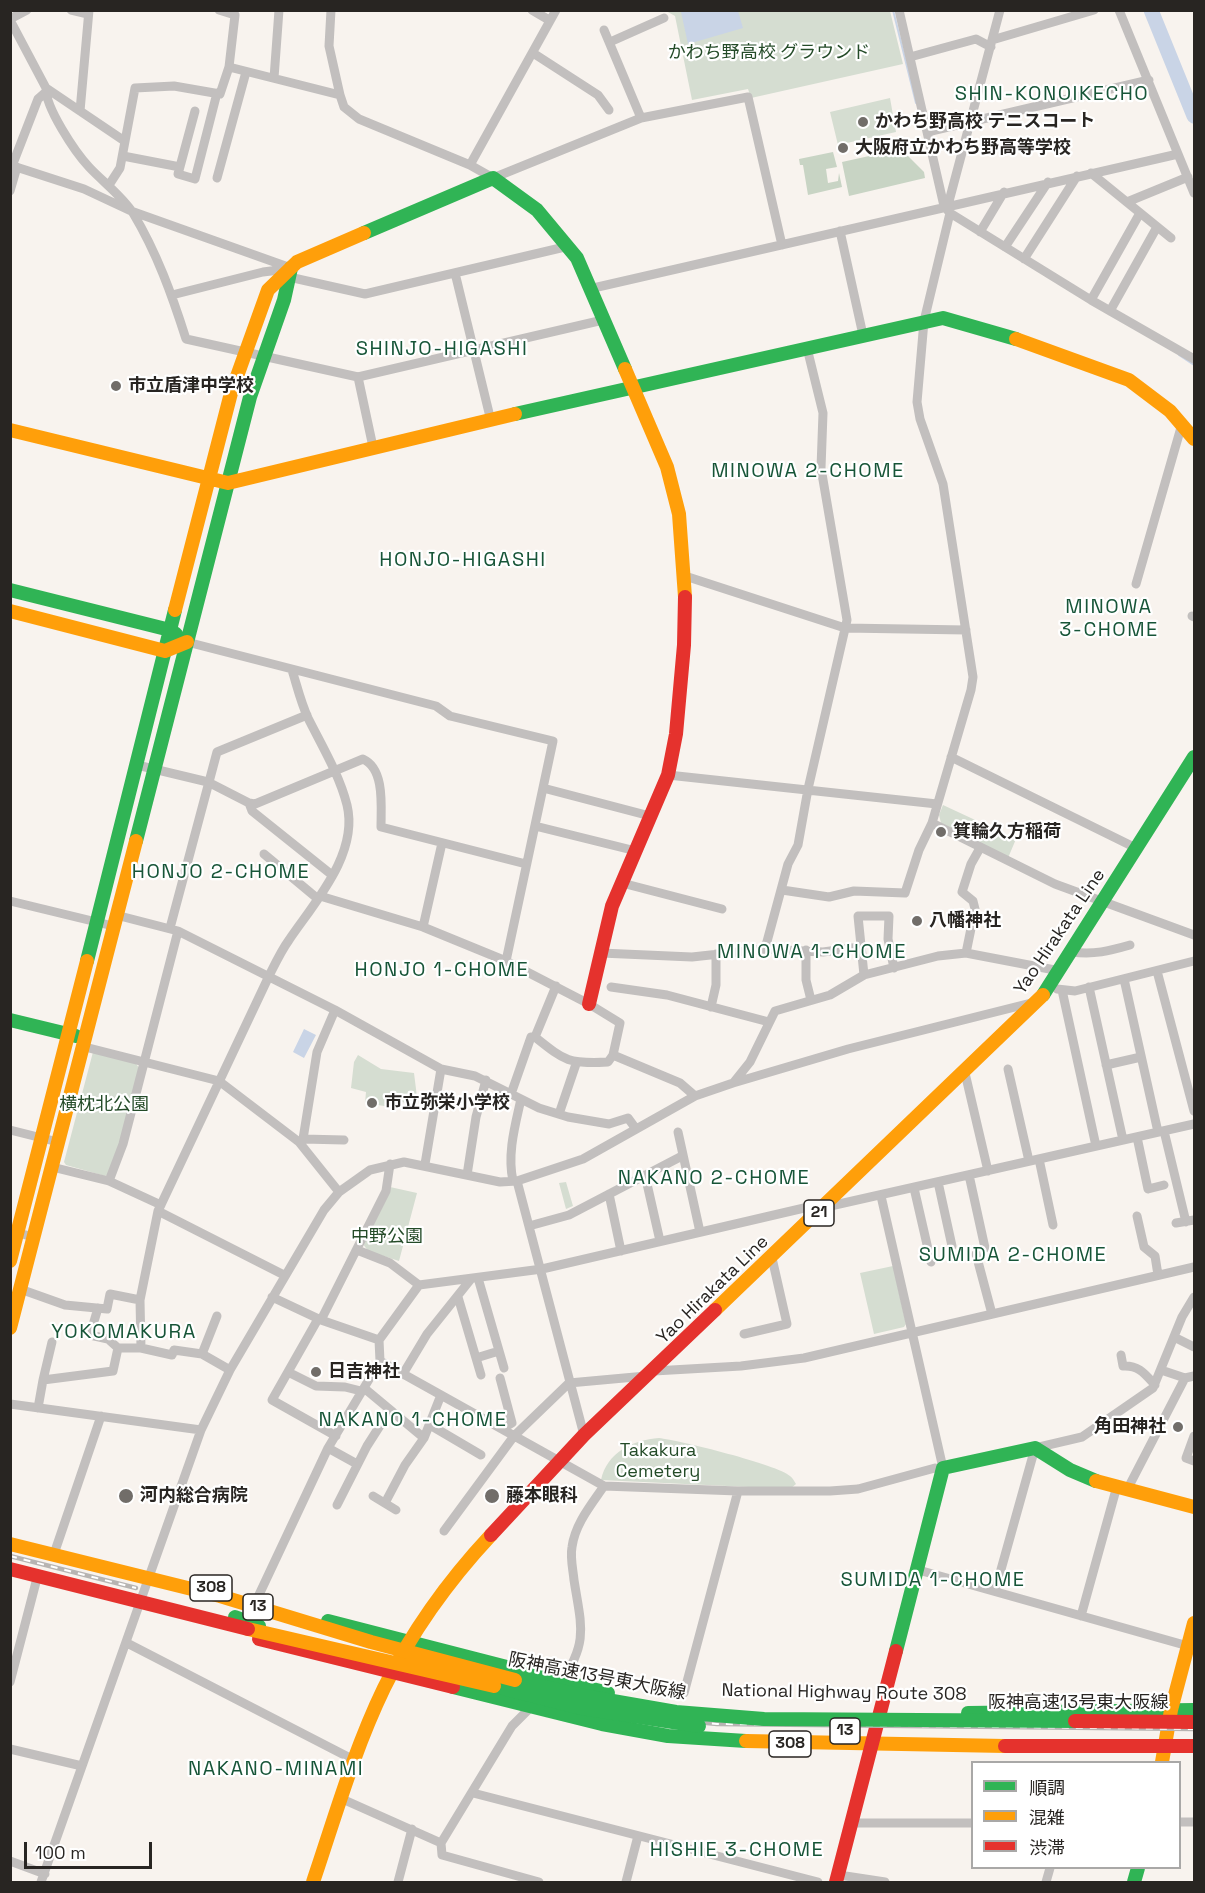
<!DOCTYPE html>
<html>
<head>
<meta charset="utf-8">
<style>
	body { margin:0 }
	#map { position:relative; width:1205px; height:1893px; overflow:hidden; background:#f8f3ee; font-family:"Space Grotesk","Noto Sans JP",sans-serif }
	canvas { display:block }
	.frame { position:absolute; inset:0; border:12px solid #282522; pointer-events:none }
	.legend { position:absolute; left:971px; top:1761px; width:210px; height:108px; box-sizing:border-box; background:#fff; border:2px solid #a9a8a7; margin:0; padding:8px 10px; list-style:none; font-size:18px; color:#282522 }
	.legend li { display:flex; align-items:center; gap:12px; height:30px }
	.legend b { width:30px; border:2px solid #a9a8a7 }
	.scale { position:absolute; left:24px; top:1842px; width:128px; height:27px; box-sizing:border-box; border:3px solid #282522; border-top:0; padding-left:8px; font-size:18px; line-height:21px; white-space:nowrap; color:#282522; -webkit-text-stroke:4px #fff; paint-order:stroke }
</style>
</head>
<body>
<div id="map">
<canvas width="1205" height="1893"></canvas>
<div class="frame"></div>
<ul class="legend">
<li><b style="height:8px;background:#30b455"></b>順調</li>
<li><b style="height:8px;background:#ff9f0a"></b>混雑</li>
<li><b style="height:8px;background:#e5322d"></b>渋滞</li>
</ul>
<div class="scale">100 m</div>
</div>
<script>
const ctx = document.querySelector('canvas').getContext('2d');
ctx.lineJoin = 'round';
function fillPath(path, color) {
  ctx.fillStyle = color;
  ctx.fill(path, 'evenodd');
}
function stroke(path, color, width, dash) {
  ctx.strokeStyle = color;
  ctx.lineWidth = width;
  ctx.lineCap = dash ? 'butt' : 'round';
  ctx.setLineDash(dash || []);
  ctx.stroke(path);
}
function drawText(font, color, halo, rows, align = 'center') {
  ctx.font = font + ' "Space Grotesk","Noto Sans JP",sans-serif';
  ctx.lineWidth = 4.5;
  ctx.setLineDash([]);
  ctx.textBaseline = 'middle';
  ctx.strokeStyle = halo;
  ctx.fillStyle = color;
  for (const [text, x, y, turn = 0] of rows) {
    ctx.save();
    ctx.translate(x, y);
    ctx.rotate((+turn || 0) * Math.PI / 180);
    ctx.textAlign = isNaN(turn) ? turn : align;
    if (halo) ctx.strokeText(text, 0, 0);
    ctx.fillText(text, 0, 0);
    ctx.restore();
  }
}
fillPath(new Path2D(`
	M666 11H890L903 64 751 98 748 89 692 100 675 16Z
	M890 98 896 132 838 145 830 112Z
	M943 805 1016 839 1008 858 941 823 939 815Z
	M93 1052 135 1062 139 1068 121 1142 109 1174 105 1176 66 1165 64 1162Z
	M358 1055 381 1069 414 1073 417 1097 415 1106 399 1101 397 1108 365 1103 366 1092 351 1088 354 1062Z
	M566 1182 573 1206 566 1209 559 1183Z
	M390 1187 417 1193 399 1261 368 1251 363 1244Z
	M893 1266 906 1324 904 1327 874 1334 860 1273Z
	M659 1438C678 1440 779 1465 790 1476 793 1478 794 1481 796 1484L790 1489 601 1480C607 1452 633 1440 659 1438Z`), '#d5ddd1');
fillPath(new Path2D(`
	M901 149 924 172 925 178 849 196 842 162Z
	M833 152 837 167 826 169 828 183 838 181 839 173 842 187 808 195 803 165H800L799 159Z`), '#c8d4c4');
fillPath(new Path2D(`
	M688 11H738L743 28 688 44 681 12Z
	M304 1029 316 1035 304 1058 293 1052Z`), '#c9d4e6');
stroke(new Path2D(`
	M893 10 916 103
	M1179 355 1194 365`), '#c9d4e6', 2);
stroke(new Path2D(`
	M1151 10 1194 116`), '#c9d4e6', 15);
stroke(new Path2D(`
	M71 10 88 14
	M331 10 329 46 340 95 344 107 359 119 470 165 493 178 641 118 748 97 782 245
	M532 10 549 20
	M899 10 944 206 950 213 1091 300 1194 359
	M1119 10 1194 193
	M10 19 27 10
	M10 20 46 88C45 107 75 152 89 167 103 182 121 195 133 213 157 253 172 295 186 339L358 377 603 320
	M604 30 641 118
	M992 40 1094 10
	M610 42 664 18
	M533 53 598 95 609 110
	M910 57 976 39 991 47
	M229 67 340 95
	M274 78 279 10
	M46 88 123 140
	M80 111 89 10
	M195 111 178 174 195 179 217 93
	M927 132 1149 80
	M123 156 180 167
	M10 165 84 189 131 211 291 268
	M470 165 556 10
	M12 166 38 99 46 92
	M1091 173 1171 238
	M217 178 246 72
	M109 185 120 168 135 88 174 86 220 94 229 67 235 15 219 10
	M10 191 17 167
	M1127 202 1188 177
	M948 205 1000 10
	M840 231 863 335
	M980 232 1004 192
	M1005 247 1048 182
	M1024 259 1077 176
	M455 273 491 421
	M289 277 365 294 569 246
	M589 289 1178 154
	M172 295 263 272 287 269
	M1091 300 1140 213
	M1110 311 1157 227
	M358 377 373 447
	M685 576 845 628 966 630
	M1136 584 1182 424
	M1192 616 1194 617
	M187 642 436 706 450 716 553 741 506 961 589 1004 620 1023 613 1055 680 1083 695 1096
	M951 757 1136 848
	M137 765 208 782 249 803 252 811 332 875
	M668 775 937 804
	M543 788 650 816
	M249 803 255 804 363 759C385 769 381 806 381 827L526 864
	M932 823 1055 884 1194 935
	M535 826 636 851
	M264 854 318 899
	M622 883 722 909
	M782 890 829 897 854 891 905 893 919 850 932 823 971 690 973 677 943 484 920 419 917 402 924 321 950 213
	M320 896 423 927 506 961
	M10 901 113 926
	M116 915 178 931 335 1010 441 1069 475 1076 539 1108 568 1117 609 1124 628 1118 636 1129
	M423 927 442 843
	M170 928 217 752 307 715
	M765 949 788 864 798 845 808 789 847 620 821 468 823 413 807 348
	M806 950V980L811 1000
	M1072 952C1094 955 1109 951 1130 945
	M601 953 692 957 765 949 823 952 860 947
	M966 953 975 909 973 901 962 892 971 864 980 848
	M1157 971 1194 1111
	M864 975 858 916H889L888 939 894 968
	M1124 979 1158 1132
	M611 987 667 995 769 1022
	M1089 987 1123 1140
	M1057 989 1075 991 1194 961
	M1062 990 1096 1146
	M711 1007 716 985V954
	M535 1037C565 1061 568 1064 608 1062L613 1055
	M81 1046 219 1081 299 1142 339 1192
	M1106 1065 1141 1057
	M1008 1069 1029 1161
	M965 1073 988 1171
	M734 1082 750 1062 775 1011 830 995 864 975 938 956 966 953 1060 971
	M511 1094 531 1037H535L556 986
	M559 1114 576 1064
	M10 1130 58 1142
	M1164 1131 1186 1222
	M678 1132 700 1232
	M1137 1137 1148 1189 1164 1185
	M303 1139 344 1140
	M299 1142 303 1139 317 1052 335 1010
	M1039 1159 1053 1225
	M425 1164 441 1069
	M52 1167 109 1181 161 1205
	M467 1175 476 1117 486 1080
	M645 1175 660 1241
	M969 1175 985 1248
	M109 1181 123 1144 178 931
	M513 1181C507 1154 515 1126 521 1099
	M517 1181 584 1435
	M938 1182 952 1246
	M914 1188 931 1262
	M609 1194 621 1251
	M881 1196 943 1468
	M158 1211 284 1275
	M1137 1216 1144 1247 1155 1256 1158 1275
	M1176 1223 1194 1220
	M529 1226 569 1215 682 1156
	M10 1231 34 1237
	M357 1250 390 1263 419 1285
	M976 1254 992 1314
	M478 1278 504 1368
	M20 1289 65 1305 107 1309 110 1294 140 1300
	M272 1297 321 1320 379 1340
	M458 1297 481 1375
	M98 1308 90 1335 108 1339 118 1348
	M318 1319 272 1400 336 1436
	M321 1320 386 1191 390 1164
	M744 1334 787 1324 772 1258
	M1174 1337 1194 1347
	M141 1348 140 1300 158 1211 269 976C275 964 281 951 289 940 314 903 359 854 347 805 339 774 322 746 308 718 301 703 297 686 292 670
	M202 1354 217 1316
	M1121 1355 1123 1366C1139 1365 1145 1374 1155 1385
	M476 1358 499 1351
	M380 1361 604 1486 738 1491H830L858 1489 935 1468 941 1470
	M1161 1370 1185 1378 1194 1376
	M654 1371 741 1366 804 1358 1194 1267
	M288 1372 316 1386 345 1387 361 1391
	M403 1374 427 1334 471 1279
	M500 1378 512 1423 502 1429
	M43 1380 52 1342
	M364 1388 424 1438
	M10 1404 201 1430
	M38 1408 43 1380 113 1371 118 1348H141L172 1355 174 1350 202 1354 230 1370
	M430 1425 481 1455
	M1194 1436 1186 1458 1194 1461
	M328 1448 357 1464
	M1128 1488 1185 1378
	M373 1496 396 1510
	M385 1503 405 1465 424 1438 441 1395
	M337 1505 367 1446 390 1410
	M444 1531 514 1436 569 1383 646 1376
	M55 1551 101 1416
	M915 1569 1188 1646
	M995 1591 1035 1448 1082 1437 1153 1388 1182 1317 1194 1297
	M257 1599 328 1448 380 1361 379 1340 419 1285 542 1269 817 1205 826 1207 1194 1124
	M1081 1616 1117 1486
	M127 1643 354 1760
	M10 1682 36 1582
	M561 1682C589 1642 581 1625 574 1580 573 1569 570 1558 572 1547 575 1524 591 1505 604 1486
	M684 1693 738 1491
	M531 1707 512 1726 441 1843 442 1855 539 1882
	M10 1749 82 1766
	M473 1793 818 1882
	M340 1798 441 1843
	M1180 1822H1194
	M852 1823H972
	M10 1861 45 1874
	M839 1875 885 1882
	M41 1882 201 1430 230 1370 324 1210 339 1192 370 1170 404 1162 500 1182 517 1181 583 1159 695 1096 733 1083 848 1049 1035 1002
	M398 1882 412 1829
	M626 1882 638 1836
	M1046 1882 1050 1868`), '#c2bfbe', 9);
stroke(new Path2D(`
	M364 233 493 178 537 210 577 258 625 369
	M515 414 943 318 1016 339
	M10 590 170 630 176 634
	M136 841 250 397 284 300 291 268
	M87 961 175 610
	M1043 995 1194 757
	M10 1020 76 1036
	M235 1617 259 1626
	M328 1621 608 1693
	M896 1651 943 1468 1035 1448 1070 1470 1096 1481
	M453 1687 602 1724 668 1736 746 1741
	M968 1713 1194 1710
	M1134 1882 1138 1868`), '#30b455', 14);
stroke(new Path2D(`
	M1016 339 1129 380 1170 411 1194 439
	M625 369 667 467 679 514 685 597
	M10 430 228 483 515 414
	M175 610 231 393 268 290 297 262 364 233
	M10 611 165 651 187 642
	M10 1261 87 961
	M715 1310 1043 995
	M10 1328 136 841
	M1096 1481 1194 1507
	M746 1741 1005 1746
	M1162 1762 1171 1710 1194 1623
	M313 1882C335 1817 354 1750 384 1688 411 1633 449 1580 491 1535`), '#ff9f0a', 14);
stroke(new Path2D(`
	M589 1004 612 906 668 775 676 734 684 645 685 597
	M491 1535 584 1435 715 1310
	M259 1639 453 1687
	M1005 1746H1194
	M836 1882 896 1651`), '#e5322d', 14);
const rail = new Path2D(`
	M10 1556 136 1588
	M451 1673C539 1695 626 1716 717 1724L1194 1729`);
stroke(rail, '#b7b4b2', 4.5);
stroke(rail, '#fff', 2, [7]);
stroke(new Path2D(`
	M515 1680 584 1696 676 1712 764 1719 1075 1721
	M494 1686 581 1708 699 1726`), '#30b455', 14);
stroke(new Path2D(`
	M10 1544 220 1596 371 1642 515 1680
	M248 1629 494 1686`), '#ff9f0a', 14);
stroke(new Path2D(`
	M10 1569 248 1629
	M1075 1721 1194 1722`), '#e5322d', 14);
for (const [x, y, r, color] of [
	[863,122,6,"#716d69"],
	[843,148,6,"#716d69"],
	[116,386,6,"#716d69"],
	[941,832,6,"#716d69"],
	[917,921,6,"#716d69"],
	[372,1103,6,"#716d69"],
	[316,1372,6,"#716d69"],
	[1178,1427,6,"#716d69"],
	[126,1496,8,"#716d69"],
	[492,1496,8,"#716d69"]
]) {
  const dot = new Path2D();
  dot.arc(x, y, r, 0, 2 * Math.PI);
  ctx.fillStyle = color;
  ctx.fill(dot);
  stroke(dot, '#fff', 2);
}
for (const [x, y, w] of [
	[819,1213,30],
	[211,1588,42],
	[258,1607,30],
	[845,1731,30],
	[790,1744,42]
]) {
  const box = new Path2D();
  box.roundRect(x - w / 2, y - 13, w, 26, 4.5);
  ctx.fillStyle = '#fff';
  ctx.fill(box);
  stroke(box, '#282522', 1.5);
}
drawText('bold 16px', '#282522', null, [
	["21",819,1213],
	["308",211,1588],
	["13",258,1607],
	["13",845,1731],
	["308",790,1744]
]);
drawText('18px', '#244b28', '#fff', [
	["かわち野高校 グラウンド",769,53],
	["横枕北公園",104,1105],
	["中野公園",387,1237],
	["Takakura",658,1451],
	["Cemetery",658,1472]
]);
drawText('bold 18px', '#282522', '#fff', [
	["かわち野高校 テニスコート",875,122],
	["大阪府立かわち野高等学校",855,148],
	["市立盾津中学校",128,386],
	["箕輪久方稲荷",953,832],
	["八幡神社",929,921],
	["市立弥栄小学校",384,1103],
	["日吉神社",328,1372],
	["角田神社",1166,1427,"right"],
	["河内総合病院",140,1496],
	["藤本眼科",506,1496]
], 'left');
drawText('18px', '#282522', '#fff', [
	["Yao Hirakata Line",1060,932,-56],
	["Yao Hirakata Line",713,1290,-44],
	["阪神高速13号東大阪線",597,1677,11],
	["National Highway Route 308",844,1693,1],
	["阪神高速13号東大阪線",1078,1703]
]);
ctx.letterSpacing = '1.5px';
drawText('20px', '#175538', '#fff', [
	["SHIN-KONOIKECHO",1052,95],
	["SHINJO-HIGASHI",442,350],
	["MINOWA 2-CHOME",808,472],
	["HONJO-HIGASHI",463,561],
	["MINOWA",1109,608],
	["3-CHOME",1109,631],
	["HONJO 2-CHOME",221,873],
	["MINOWA 1-CHOME",812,953],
	["HONJO 1-CHOME",442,971],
	["NAKANO 2-CHOME",714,1179],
	["SUMIDA 2-CHOME",1013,1256],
	["YOKOMAKURA",124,1333],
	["NAKANO 1-CHOME",413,1421],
	["SUMIDA 1-CHOME",933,1581],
	["NAKANO-MINAMI",276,1770],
	["HISHIE 3-CHOME",737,1851]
]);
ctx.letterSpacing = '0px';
</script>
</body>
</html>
